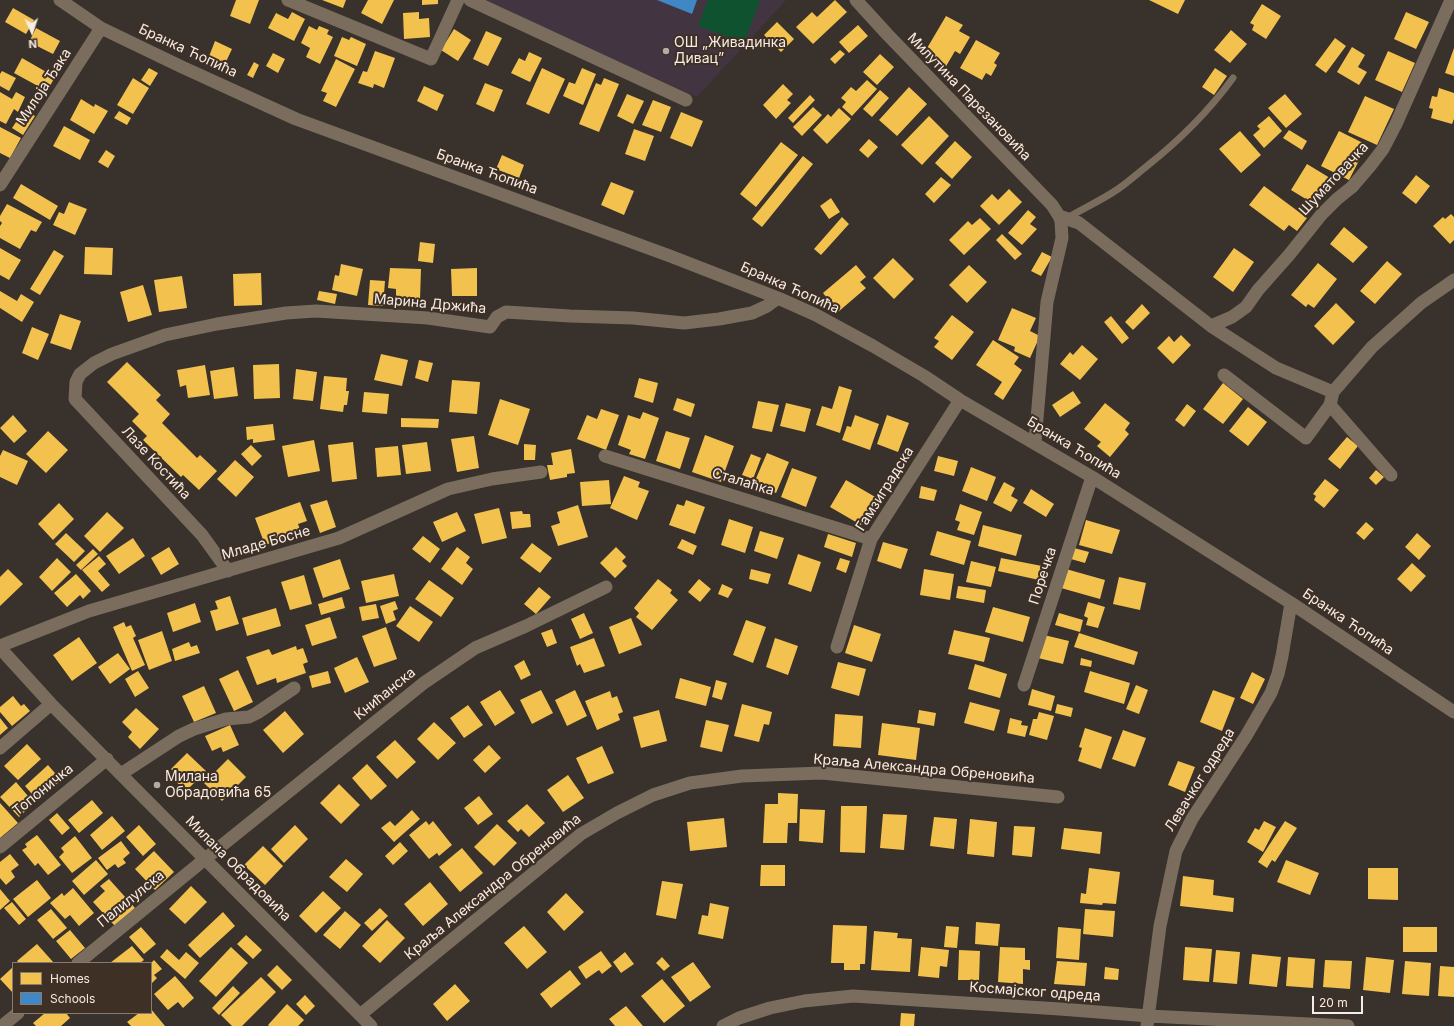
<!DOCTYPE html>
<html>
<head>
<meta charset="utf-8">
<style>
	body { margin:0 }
	#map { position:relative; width:1454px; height:1026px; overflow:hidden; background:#39312b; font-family:Inter,sans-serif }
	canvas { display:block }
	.legend { position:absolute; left:12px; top:962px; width:140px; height:52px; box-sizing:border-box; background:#3f3025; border:1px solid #887b72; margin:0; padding:5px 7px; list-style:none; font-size:12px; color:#f6ece5 }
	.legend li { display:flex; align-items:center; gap:8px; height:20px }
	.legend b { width:20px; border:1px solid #887b72 }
	.north { position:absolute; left:12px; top:12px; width:40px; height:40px; -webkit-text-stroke:3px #3f3025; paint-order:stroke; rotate:177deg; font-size:11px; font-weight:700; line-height:16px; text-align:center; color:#f6ece5 }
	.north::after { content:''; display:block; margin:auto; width:14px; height:18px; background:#f6ece5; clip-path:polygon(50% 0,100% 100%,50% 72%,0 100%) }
	.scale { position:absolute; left:1312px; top:996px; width:51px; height:18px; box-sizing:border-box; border:2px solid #f6ece5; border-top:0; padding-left:5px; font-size:12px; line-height:14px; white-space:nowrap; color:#f6ece5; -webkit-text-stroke:3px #3f3025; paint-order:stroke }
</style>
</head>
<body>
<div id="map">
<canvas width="1454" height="1026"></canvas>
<ul class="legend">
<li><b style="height:11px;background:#f2c14e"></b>Homes</li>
<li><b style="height:11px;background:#3f88c5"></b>Schools</li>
</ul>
<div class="north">N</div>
<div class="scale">20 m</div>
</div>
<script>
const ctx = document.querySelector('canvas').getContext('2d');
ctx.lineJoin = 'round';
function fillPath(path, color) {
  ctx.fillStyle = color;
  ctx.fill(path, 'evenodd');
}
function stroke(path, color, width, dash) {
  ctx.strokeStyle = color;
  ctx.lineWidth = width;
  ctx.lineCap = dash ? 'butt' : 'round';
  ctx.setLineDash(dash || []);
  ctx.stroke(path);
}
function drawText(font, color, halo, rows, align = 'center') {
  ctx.font = font + ' Inter,sans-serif';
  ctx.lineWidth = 4;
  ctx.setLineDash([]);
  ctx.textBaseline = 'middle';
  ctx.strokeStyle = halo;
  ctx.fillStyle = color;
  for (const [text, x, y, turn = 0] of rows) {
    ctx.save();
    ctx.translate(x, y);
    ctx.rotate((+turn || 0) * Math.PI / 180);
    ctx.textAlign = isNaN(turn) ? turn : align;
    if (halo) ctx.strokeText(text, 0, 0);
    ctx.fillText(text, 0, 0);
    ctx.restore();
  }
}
fillPath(new Path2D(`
	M484 0H786L697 97 489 4Z`), '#423541');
fillPath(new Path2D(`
	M708 0H760L744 43 698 26Z`), '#0f5230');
fillPath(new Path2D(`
	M236 0H259L250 24 230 16Z
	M322 0H346L343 8Z
	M368 0H394L382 24 361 13Z
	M422 0H438V4L422 5Z
	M835 0 847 12 813 44 796 27 812 12 817 17Z
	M1149 0H1185L1178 14Z
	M1262 4 1281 16 1266 39 1252 30 1254 25 1250 23Z
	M13 8 34 20 26 34 5 22Z
	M292 12 305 19 294 41 268 28 276 13 288 19Z
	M419 12V19L429 18 430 37 404 39 403 13Z
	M1406 12 1429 22 1416 49 1394 39Z
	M946 16 963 25 959 31 970 37 960 54 955 51 945 68 923 55Z
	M777 22 794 39 781 52 764 35Z
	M858 25 868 36 849 53 839 42Z
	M309 26 317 30 319 26 329 30 327 34 333 37 320 64 306 57 310 48 301 43Z
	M36 28 60 41 53 54 29 42Z
	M454 29 471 40 458 61 441 50Z
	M1231 30 1247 44 1230 63 1214 50Z
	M486 31 502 38 488 66 473 59Z
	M342 37 349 40 351 37 366 44 357 66 334 56Z
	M1335 38 1346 46 1326 73 1315 65Z
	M976 40 1000 53 994 63 997 65 991 76 986 73 982 80 960 68Z
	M215 41 232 49 224 66 208 59Z
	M1352 47 1365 55 1358 67 1367 72 1359 85 1337 72Z
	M1454 48V76L1445 73Z
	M840 50 845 54 835 64 830 59Z
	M375 51 395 58 384 88 374 84 373 88 358 83 363 71 367 72Z
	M1388 51 1415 63 1402 92 1375 80Z
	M529 52 542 58 530 82 511 73 519 58 525 61Z
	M273 53 285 59 278 73 266 66Z
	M880 54 894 67 877 85 863 72Z
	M22 58 55 77 47 91 14 73Z
	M336 59 355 69 336 107 323 101 327 93 321 91Z
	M254 62 259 65 253 78 247 75Z
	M149 68 158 73 150 86 141 80Z
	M542 68 565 79 549 114 526 104Z
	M582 68 596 74 583 105 563 96 569 82 575 84Z
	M1215 68 1227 76 1214 95 1202 87Z
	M2 71 16 78 9 91 0 86V74Z
	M133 78 149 88 133 114 117 105Z
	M604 78 619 84 599 132 579 124 596 83 601 85Z
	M867 80 877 89 852 116 842 107 846 102 841 98 851 87 856 91Z
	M485 83 503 90 494 112 476 104Z
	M783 84 793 94 787 100 791 103 776 119 763 105Z
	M424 86 444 95 437 111 417 101Z
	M909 87 927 104 897 136 879 120Z
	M1439 88 1454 93V119L1452 124 1431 118 1433 109 1429 108 1432 96 1437 97Z
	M880 90 889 98 872 117 863 109Z
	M0 92 12 99 16 92 25 97 18 112 14 109 6 124 0 121Z
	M627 94 644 101 633 124 617 116Z
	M1285 94 1302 114 1286 128 1268 108Z
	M810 95 815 100 793 123 788 118Z
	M1365 96 1394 109 1377 145 1348 132Z
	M81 99 94 107 95 104 108 111 94 134 70 120Z
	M653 100 671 107 661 132 642 125Z
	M813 107 822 115 802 136 793 127Z
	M839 108 851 119 827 144 813 130 828 114 831 117Z
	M24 110 35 116 23 135 12 128Z
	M119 111 131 118 127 125 114 118Z
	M681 112 703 121 692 147 670 138Z
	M929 116 949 136 922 165 901 145Z
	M1269 116 1282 131 1264 148 1253 135 1260 129 1257 126Z
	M64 126 90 140 80 160 53 146Z
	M0 127 21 138 10 158 0 153Z
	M634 129 654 136 645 161 625 154Z
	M1289 130 1307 141 1302 150 1283 138Z
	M1240 131 1261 155 1241 173 1219 149Z
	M1339 131 1367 145 1349 180 1321 166Z
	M869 139 878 147 868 158 859 150Z
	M955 141 972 157 952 179 935 163Z
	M781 142 798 155 756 207 740 194Z
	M106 150 115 156 108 168 98 162Z
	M502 155 524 165 519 178 496 169Z
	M803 156 813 164 762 227 752 219Z
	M1307 164 1330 178 1314 204 1291 190Z
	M1416 175 1430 186 1416 204 1402 193Z
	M941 177 951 185 934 203 925 194Z
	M611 182 634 191 624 215 601 205Z
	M21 184 58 206 50 220 13 198Z
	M1264 186 1307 218 1297 231 1289 225 1284 231 1249 205Z
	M1009 189 1022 202 999 225 980 206 992 194 998 200Z
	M831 198 840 212 829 219 820 206Z
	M69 202 87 209 75 235 53 225 59 212 64 214Z
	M7 204 42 222 36 232 31 230 20 249 0 238V226L2 223 0 221V216Z
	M1028 210 1036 217 1030 224 1037 229 1022 245 1008 233Z
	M1451 214 1454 217V240L1450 244 1433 226 1443 217 1445 219Z
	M842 217 849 224 821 255 814 249Z
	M980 218 991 229 964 255 949 240 968 221 972 225Z
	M1344 227 1368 247 1353 263 1330 244Z
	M1002 234 1022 254 1015 260 996 240Z
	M420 242 435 244 433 263 418 261Z
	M85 247 113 248 112 275 84 274Z
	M0 248 21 260 9 280 0 275Z
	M1234 248 1254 262 1233 292 1213 277Z
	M54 250 64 256 40 295 30 289Z
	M1042 252 1052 257 1041 276 1031 271Z
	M893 258 914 279 894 299 873 278Z
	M1387 261 1402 274 1375 304 1360 291Z
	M1318 263 1337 279 1314 308 1308 304 1306 307 1291 295Z
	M341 264 363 269 357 296 332 290 335 275 339 276Z
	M856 265 866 277 860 282 866 288 838 312 823 293Z
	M969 265 987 282 967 303 949 285Z
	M390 268 421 269 420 299 396 298V289L388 288Z
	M477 268V296H452L451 269Z
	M261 273 262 305 234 306 233 274Z
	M182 276 187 308 159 312 154 280Z
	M370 280 385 281 383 306 368 305Z
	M143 285 152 315 128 322 120 292Z
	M0 291 17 301 21 294 34 302 22 322 0 308Z
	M319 291 337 294 335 304 317 300Z
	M1336 303 1355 322 1333 345 1314 326Z
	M1142 304 1150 313 1133 330 1125 322Z
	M1012 308 1036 318 1030 331 1040 336 1030 358 1014 351 1015 347 998 340Z
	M60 314 81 321 71 350 50 343Z
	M952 315 974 332 952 360 934 347 939 341 934 338Z
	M1111 316 1129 338 1122 344 1104 322Z
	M32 327 49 334 38 360 22 353Z
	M1181 335 1191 345 1173 364 1157 348 1169 336 1174 342Z
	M993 340 1019 357 1014 364 1022 370 1003 400 994 394 1002 382 976 365Z
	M1082 345 1098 359 1080 380 1060 364 1070 352 1073 355Z
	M381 354 408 360 402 386 374 380Z
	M419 360 433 363 428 382 415 378Z
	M127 362 161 395 156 400 170 414 162 423 197 458 200 455 217 471 199 490 183 475 181 477 143 440 147 436 132 421 139 414 107 382Z
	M279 364 280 398 254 399 253 365Z
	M205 365 210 395 188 398 186 385 180 387 177 370Z
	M234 367 238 396 214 399 210 371Z
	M296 369 317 372 313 401 293 399Z
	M324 376 347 378 346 391H349L347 405H344L343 412 320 409Z
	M639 378 658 383 653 403 634 397Z
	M452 380 480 382 477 414 449 412Z
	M1223 383 1243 399 1223 424 1203 409Z
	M839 386 852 390 840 433 816 425 822 406 832 409Z
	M1073 391 1081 403 1060 417 1052 405Z
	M364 392 389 394 387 414 362 412Z
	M677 398 695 404 691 417 673 410Z
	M500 399 530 409 518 445 488 435Z
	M758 401 779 405 772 432 752 428Z
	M786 403 811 409 805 432 780 426Z
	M1105 403 1130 423 1125 430 1129 434 1110 457 1097 446 1101 442 1084 429Z
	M1187 404 1196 411 1184 427 1175 420Z
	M1248 407 1267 422 1248 446 1229 431Z
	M601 409 619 415 606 450 577 439 587 415 597 419Z
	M643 412 659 418 645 459 629 454 631 450 618 445 628 415 640 419Z
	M13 415 27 431 14 443 0 428Z
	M855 415 879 424 870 450 842 440 847 426 851 427Z
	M887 415 909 423 898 452 877 444Z
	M401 418 439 419 438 428 401 427Z
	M273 424 275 440 253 443V439L247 440 246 427Z
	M48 431 68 450 46 473 26 454Z
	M666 431 690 438 680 469 656 461Z
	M705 435 734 446 721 482 692 472Z
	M474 436 479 468 457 472 451 439Z
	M1347 437 1358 446 1340 469 1328 459Z
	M314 440 320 471 288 477 282 446Z
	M353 442 357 479 332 482 328 445Z
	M427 442 431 471 406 474 402 445Z
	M524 444 536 445 535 460H524Z
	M251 445 262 456 252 466 241 454Z
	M398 446 401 475 377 477 375 448Z
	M571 449 575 473 567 474V477L550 480 547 465H553L551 453Z
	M3 450 28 461 17 485 0 477V456Z
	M767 453 789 462 776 493 754 483Z
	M751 454 761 458 753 479 742 475Z
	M938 456 958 461 954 476 934 471Z
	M235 460 254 477 236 497 217 479Z
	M971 467 996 477 987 501 962 491Z
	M792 468 817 477 806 507 781 497Z
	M1376 470 1384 477 1376 485 1369 478Z
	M624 476 640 482 638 487 649 491 637 520 610 508Z
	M1325 479 1339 490 1324 508 1314 500 1316 496 1313 494Z
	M609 480 611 504 582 506 580 482Z
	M846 480 877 498 861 525 830 507Z
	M1004 482 1015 488 1011 496 1018 500 1011 512 993 503Z
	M921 486 937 490 934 501 919 498Z
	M1031 489 1054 504 1046 517 1023 503Z
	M327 500 336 527 320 533 310 505Z
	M686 500 705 507 695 534 669 525 677 504 684 506Z
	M300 502 307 521 298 524 301 532 265 545 255 518Z
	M59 503 74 519 53 540 38 524Z
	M960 504 982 512 974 535 957 530 960 522 955 520Z
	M578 505 588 537 558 546 551 526 560 523 557 512Z
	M499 508 507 538 482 544 474 514Z
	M522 511 523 514H530L531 527 512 529 510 512Z
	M107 512 124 528 100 552 84 536Z
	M457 512 466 531 442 542 433 522Z
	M729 519 753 527 745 553 721 545Z
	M1086 520 1120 530 1112 554 1079 545Z
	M1366 522 1374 529 1364 540 1356 533Z
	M983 525 1022 535 1016 556 978 546Z
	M760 531 784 538 777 559 754 551Z
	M937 531 971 541 964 565 930 555Z
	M66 533 85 551 74 562 55 544Z
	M1417 533 1431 546 1419 560 1405 547Z
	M828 534 856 543 852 557 824 547Z
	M423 536 440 549 430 563 412 549Z
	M133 538 145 556 119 574 106 556Z
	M682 539 697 546 693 555 677 548Z
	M883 542 908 549 901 569 877 561Z
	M532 543 552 558 540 573 520 558Z
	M169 547 179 564 161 575 151 558Z
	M457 547 470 557 466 563 473 569 462 585 441 569Z
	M616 547 626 557 622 561 627 566 615 578 600 563Z
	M1074 548 1089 552 1085 563 1071 559Z
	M93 549 98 554 81 570 76 565Z
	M798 554 821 562 811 592 788 584Z
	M99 556 106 564 98 571 110 585 102 592 82 570Z
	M57 558 71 572 52 591 39 577Z
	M840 558 850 561 846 573 836 569Z
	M1001 558 1042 566 1039 580 998 571Z
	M340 559 350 589 323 598 313 568Z
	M971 561 996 567 991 587 966 582Z
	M1412 563 1426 576 1411 592 1397 579Z
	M8 569 23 584 0 606V577Z
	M751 569 771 574 768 584 749 579Z
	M924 569 954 574 950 600 920 595Z
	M1066 569 1105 580 1100 599 1061 588Z
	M76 574 91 591 83 599 80 595 67 607 54 593Z
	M394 574 399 596 366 603 361 581Z
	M304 575 312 604 290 610 281 582Z
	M1119 577 1146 583 1140 610 1113 604Z
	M658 579 672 590 670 593 678 600 652 630 636 617 639 613 634 608Z
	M699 579 711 589 700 602 688 592Z
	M429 580 454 598 441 617 415 599Z
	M722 584 733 589 728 598 718 594Z
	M958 586 986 590 984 603 956 598Z
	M539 587 551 597 536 614 524 604Z
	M230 596 239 624 216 631 210 611 218 609 215 601Z
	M342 597 345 608 321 615 318 604Z
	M395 601 398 609 393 611 396 620 386 624 380 606Z
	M1088 602 1105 607 1098 628 1086 625 1088 618 1084 616Z
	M195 603 201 622 173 632 167 613Z
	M376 604 379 618 362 621 359 607Z
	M410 606 433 622 419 642 396 626Z
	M993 607 1030 617 1023 642 985 632Z
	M276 608 281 626 247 636 242 618Z
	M584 613 593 633 580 639 571 619Z
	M1059 613 1083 620 1080 632 1055 625Z
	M330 617 337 638 312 646 305 625Z
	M631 618 642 645 619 654 609 627Z
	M746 620 766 627 753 663 733 655Z
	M124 622 126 627 131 625 136 636 133 638 145 665 132 671 113 627Z
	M854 625 881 634 872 662 845 653Z
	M386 627 397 659 374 667 362 636Z
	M552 629 557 643 547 647 541 633Z
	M954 630 990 638 984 662 948 654Z
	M162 631 172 661 149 670 138 640Z
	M1079 633 1138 652 1134 665 1074 647Z
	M1044 635 1069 641 1063 664 1038 658Z
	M79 637 97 663 72 681 53 655Z
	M594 638 605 666 584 673 580 664 577 666 570 647Z
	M775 638 798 646 788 675 766 667Z
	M189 642 191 647 197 645 200 653 175 661 172 649Z
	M296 646 297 650 303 648 308 662 303 664 306 673 277 683 276 678 257 685 246 657 269 649 272 655Z
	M118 653 130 669 110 684 98 667Z
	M357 657 369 682 345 693 334 668Z
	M1081 658 1092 661 1091 667 1080 665Z
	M524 660 531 675 521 680 514 666Z
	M838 662 866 669 859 696 831 688Z
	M975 664 1007 674 1000 698 968 689Z
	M238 670 253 702 234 711 219 679Z
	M138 671 149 688 135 697 125 679Z
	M328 671 331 683 312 688 309 676Z
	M1090 671 1130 683 1124 704 1084 692Z
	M1252 672 1265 679 1253 704 1240 698Z
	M680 678 711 687 706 706 675 698Z
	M716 680 727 683 722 700 712 697Z
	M1136 685 1148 690 1139 714 1126 709Z
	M204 686 216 713 194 722 182 696Z
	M1032 689 1055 696 1051 711 1028 705Z
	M500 690 515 713 495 726 480 702Z
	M541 690 553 713 532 724 520 700Z
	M575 690 587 716 567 726 555 700Z
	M1213 690 1235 698 1222 731 1200 722Z
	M610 691 612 698 617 696 623 712 618 714 620 720 597 730 585 701Z
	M13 696 21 706 24 704 30 711 12 726 0 712V707Z
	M970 702 1000 710 994 731 964 723Z
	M742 704 772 712 769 725 764 724 759 742 734 736Z
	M1057 704 1073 708 1071 717 1055 713Z
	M468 705 483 725 464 738 450 718Z
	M136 708 159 729 140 749 128 737 132 732 122 722Z
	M659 710 667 741 641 748 633 717Z
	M919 710 936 713 934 726 917 723Z
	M285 711 304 734 283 753 263 730Z
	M1039 712 1054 716 1047 740 1029 735 1033 719H1037Z
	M835 714 863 716 861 748 833 746Z
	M0 718 8 728 0 735Z
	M1010 718 1022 721 1021 725 1028 726 1025 737 1007 733Z
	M706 720 729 725 722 752 700 747Z
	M434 722 456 743 438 760 417 739Z
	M882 723 920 728 916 760 878 755Z
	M230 725 239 745 223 752 221 747 212 751 205 736Z
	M1085 728 1112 737 1101 769 1078 761 1082 748 1079 747Z
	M1123 730 1146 738 1135 767 1112 759Z
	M395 740 416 762 397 779 376 757Z
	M27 744 41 759 18 780 4 766Z
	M489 745 501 758 485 773 473 760Z
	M602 746 614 773 588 784 576 758Z
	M187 753 206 771 186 791 170 776 174 772 171 769Z
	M228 759 246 777 222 801 204 783Z
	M1178 761 1195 767 1185 792 1168 785Z
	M367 764 387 786 371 800 352 778Z
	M48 765 61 780 38 801 25 786Z
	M568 775 584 798 563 812 547 790Z
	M16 782 34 803 19 817 0 797Z
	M339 784 360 805 341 824 320 803Z
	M778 793 798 794 797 823H788L787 843H763L765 804H778Z
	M479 796 493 814 478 825 464 808Z
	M92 800 103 813 79 833 68 820Z
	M0 803 18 823 0 838Z
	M527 804 545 823 529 837 521 829 518 832 507 821Z
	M841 806H867L865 853 840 852Z
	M800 809 825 810 823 843 799 841Z
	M412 810 420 819 394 842 381 828 390 821 395 826Z
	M57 813 70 828 62 835 49 820Z
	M883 814 907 815 904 850 880 848Z
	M112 816 125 831 102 850 90 835Z
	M934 817 957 819 954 849 930 846Z
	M724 818 727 847 690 851 687 822Z
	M970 819 997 822 994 857 967 854Z
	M426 821 429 825 433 821 452 845 439 856 437 853 429 859 409 835Z
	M1264 821 1276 827 1263 852 1247 842 1255 828 1259 830Z
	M1285 821 1297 828 1275 862 1272 860 1267 868 1258 862Z
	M497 824 517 843 494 866 474 847Z
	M139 825 156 844 143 856 126 837Z
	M295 825 308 839 284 863 271 849Z
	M1014 826 1035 827 1032 857 1012 855Z
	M1064 828 1102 832 1100 854 1061 849Z
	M37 835 61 865 48 875 38 863 35 866 22 850 27 847 25 844Z
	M75 836 92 858 72 873 59 857 64 852 61 848Z
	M121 841 130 853 123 859 126 863 118 868 115 864 107 870 98 858Z
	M400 842 408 851 393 865 385 856Z
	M263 846 283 866 265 885 244 865Z
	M462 848 483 873 460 892 439 867Z
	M154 851 174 872 155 890 135 869Z
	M10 854 19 865 11 871 15 877 6 885 0 878V862Z
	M346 859 363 874 347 892 329 877Z
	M96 860 108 874 84 895 72 881Z
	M1286 860 1319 873 1310 895 1277 882Z
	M761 865H785V886H760Z
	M1089 868 1120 872 1116 904 1103 903 1102 905 1080 903 1081 893 1086 894Z
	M1368 868H1398V900L1368 899Z
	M1183 876 1214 880 1213 895 1234 898 1233 912 1180 906Z
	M109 879 135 908 115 926 93 902 105 891 100 886Z
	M37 880 51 898 28 917 13 899Z
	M662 881 683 884 676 919 656 915Z
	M430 882 448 904 423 926 404 904Z
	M191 886 207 902 185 924 169 909Z
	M73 888 94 913 79 926 70 915 65 919 50 903 62 893 64 896Z
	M0 889 10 901 0 910Z
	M323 891 341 908 316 933 299 916Z
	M566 893 584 912 564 931 547 912Z
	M12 902 26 919 19 925 4 908Z
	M710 903 729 907 723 939 698 934 702 915 708 916Z
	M380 908 388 916 372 931 364 923Z
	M51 909 67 928 53 939 37 920Z
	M1085 909 1115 911 1113 937 1083 934Z
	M345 911 361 925 340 949 323 935Z
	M223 912 235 926 200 958 188 945Z
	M387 920 405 938 380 963 362 946Z
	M976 922 1000 924 998 946 975 944Z
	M833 925 867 926 865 964H860V970H844V963H831Z
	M524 926 547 952 527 969 504 943Z
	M946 926 959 927 957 948 944 947Z
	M141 927 156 944 144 954 129 937Z
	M1058 927 1081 929 1079 960 1056 958Z
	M1403 927H1437V952H1403Z
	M70 930 85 948 71 959 56 941Z
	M874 931 898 933 897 938 912 939 910 972 871 970Z
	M246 935 262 950 253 959 237 944Z
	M37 944 54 963H19L17 961Z
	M132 946 144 960 140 963H110Z
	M231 947 248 963 216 997 199 981Z
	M921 947 949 950 947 967 940 966 939 978 918 976Z
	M1000 947 1025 948V960H1030V970L1023 969V984L998 982Z
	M1185 947 1212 949 1209 982 1183 980Z
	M167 949 179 960 186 952 199 963 185 979 160 957Z
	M959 950 980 951 979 980H958Z
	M1216 950 1240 952 1237 984 1213 982Z
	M601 951 612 966 602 974 599 970 586 979 578 967Z
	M625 952 634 964 621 973 613 962Z
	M1252 954 1281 957 1277 987 1249 984Z
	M662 957 670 966 664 971 656 963Z
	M1288 957 1315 959 1313 988 1286 986Z
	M1366 957 1394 960 1390 993 1363 990Z
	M154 960 162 969 154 975 157 978 151 984V963Z
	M1325 960 1352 961 1350 989 1323 987Z
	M1057 961 1087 963 1085 986 1054 984Z
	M1405 961 1431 963 1429 996 1402 994Z
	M693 962 711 987 690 1002 671 977Z
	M277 965 292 980 282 990 267 975Z
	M1440 966 1454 967V997L1438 996Z
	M13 967V993L0 979Z
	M1105 967 1119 969 1118 980 1104 979Z
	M570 970 581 984 551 1008 540 994Z
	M175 976 194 998 183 1008 178 1002 168 1010 154 994Z
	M261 977 276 992 242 1026H232L221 1015Z
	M662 979 685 1006 664 1023 641 996Z
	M455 984 470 1001 447 1021 433 1004Z
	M233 986 240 993 219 1015 212 1008Z
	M305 995 315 1006 306 1015 296 1004Z
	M287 1004 304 1020 298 1026H269L268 1025Z
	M626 1006 643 1026H615L609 1019Z
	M151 1009 165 1026H131L127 1022 139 1013H151Z
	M45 1013H66L70 1018 61 1026H36L33 1023Z
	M901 1013 915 1014 914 1026H900Z`), '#f2c14e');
fillPath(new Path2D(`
	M657 0H697L692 14Z`), '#3f88c5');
stroke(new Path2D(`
	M1067 218C1084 208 1102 200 1118 189 1128 182 1137 174 1147 166 1180 140 1208 112 1233 78`), '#7a6d5d', 7);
stroke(new Path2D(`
	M60 0 101 28 182 67 296 119 670 256 778 298 816 315 873 346 924 376 960 400 1092 477 1291 603 1454 712
	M288 0 431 59 458 0
	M470 0 686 100
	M856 0 887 34 1052 205 1059 216 1061 221 1062 238 1047 302 1035 442
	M0 185 101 28
	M1059 216 1079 223 1211 326 1276 368 1333 392
	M1211 326 1232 317 1246 307 1258 290 1289 255 1321 215 1337 199 1352 187 1370 166 1383 149 1396 124 1451 0
	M1224 375 1306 438 1330 405
	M605 456 871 539
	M1391 475 1330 405 1333 392 1372 347 1421 303 1454 280
	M228 571 202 535 75 399 76 382 80 374 94 363 112 354 165 335 217 324 286 313 316 311 428 318 490 327 497 317 506 312 570 316 633 318 684 323 719 319 752 313 767 306 778 298
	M0 646 89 611 339 538 448 489 492 479 541 472
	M837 647 871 539 960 400
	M0 648 51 704 371 1026
	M1024 685 1092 477
	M0 748 51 704
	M121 774 179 736 194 729 226 719 249 717 257 713 294 688
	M0 847 107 759
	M78 963 205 859 425 682 475 648 526 626 606 587
	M360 1015 581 834 617 813 653 795 690 783 742 776 822 773 1058 797
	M2 1026 18 1013
	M723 1026 739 1018 770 1008 804 1001 853 996 1060 1009 1149 1016 1348 1026
	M1147 1026 1160 926 1176 851 1192 819 1246 736 1271 693 1278 674 1282 656 1291 603`), '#7a6d5d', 13);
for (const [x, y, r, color] of [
	[666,51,4,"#b4aba4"],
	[157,785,4,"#b4aba4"]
]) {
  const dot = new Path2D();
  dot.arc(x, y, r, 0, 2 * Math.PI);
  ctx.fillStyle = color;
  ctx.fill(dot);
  stroke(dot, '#3f3025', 1.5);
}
drawText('14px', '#f6ece5', '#3f3025', [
	["ОШ „Живадинка",674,43],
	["Дивац”",674,59],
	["Милана",165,777],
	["Обрадовића 65",165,793]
], 'left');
drawText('14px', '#f6ece5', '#3f3025', [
	["Бранка Ћопића",188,51,25],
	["Милоја Ђака",44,87,-57],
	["Милутина Парезановића",969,97,46],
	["Бранка Ћопића",487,172,20],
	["Шуматовачка",1334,179,-47],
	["Бранка Ћопића",790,288,24],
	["Марина Држића",430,304,5],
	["Бранка Ћопића",1074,448,31],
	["Лазе Костића",156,463,47],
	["Сталаћка",743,482,17],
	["Гамзиградска",885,489,-58],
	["Младе Босне",266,543,-16],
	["Поречка",1043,576,-72],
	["Бранка Ћопића",1348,622,34],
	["Книћанска",385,694,-39],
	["Краља Александра Обреновића",924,769,5],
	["Левачког одреда",1200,780,-58],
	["Топоничка",43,790,-39],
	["Милана Обрадовића",238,869,45],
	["Краља Александра Обреновића",493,887,-39],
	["Палилулска",131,899,-39],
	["Космајског одреда",1035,992,4]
]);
</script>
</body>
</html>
